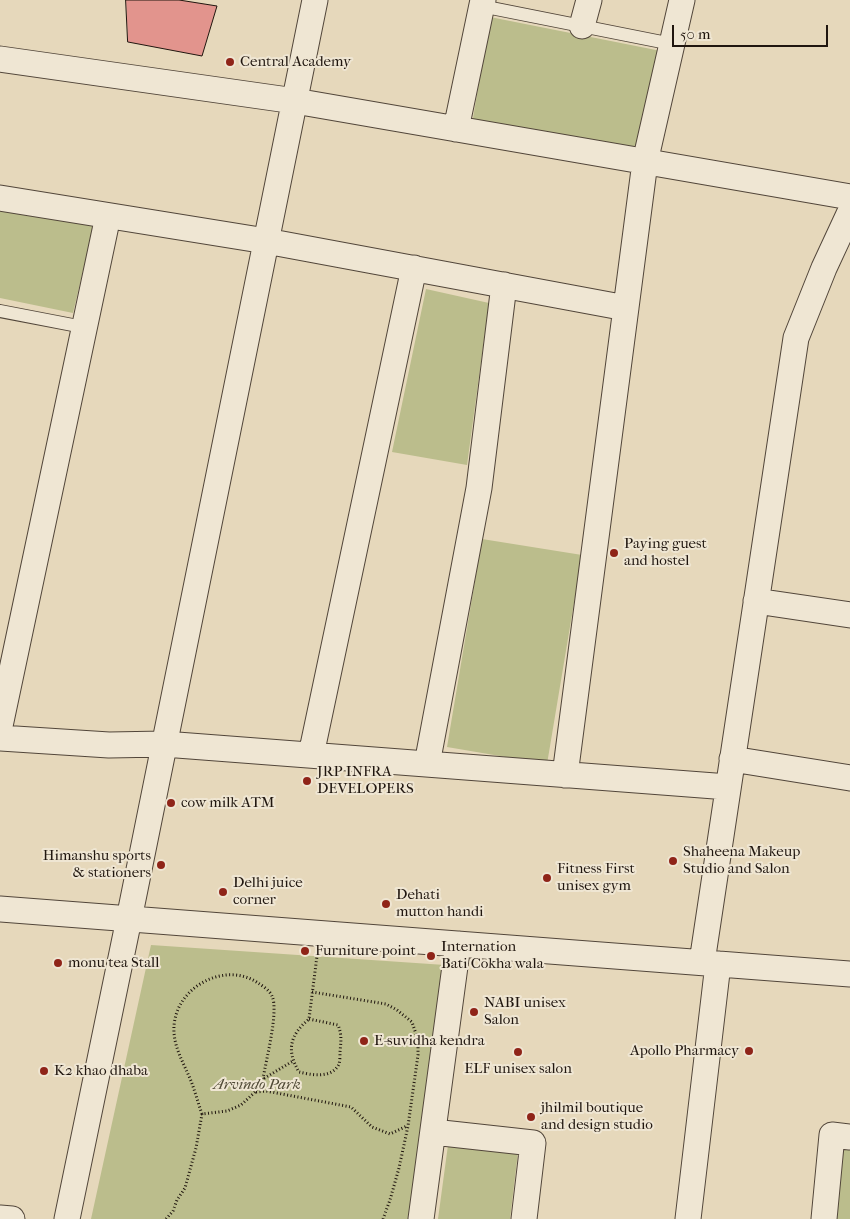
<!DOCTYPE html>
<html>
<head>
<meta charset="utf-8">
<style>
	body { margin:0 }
	#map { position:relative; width:850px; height:1219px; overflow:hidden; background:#e6d8bb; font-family:"IM FELL French Canon",serif }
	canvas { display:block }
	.scale { position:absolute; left:672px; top:25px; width:156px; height:22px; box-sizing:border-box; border:2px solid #20160f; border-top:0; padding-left:6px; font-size:15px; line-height:18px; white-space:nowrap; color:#20160f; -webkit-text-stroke:4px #efe6d3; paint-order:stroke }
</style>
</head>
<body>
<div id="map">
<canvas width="850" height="1219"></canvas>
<div class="scale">50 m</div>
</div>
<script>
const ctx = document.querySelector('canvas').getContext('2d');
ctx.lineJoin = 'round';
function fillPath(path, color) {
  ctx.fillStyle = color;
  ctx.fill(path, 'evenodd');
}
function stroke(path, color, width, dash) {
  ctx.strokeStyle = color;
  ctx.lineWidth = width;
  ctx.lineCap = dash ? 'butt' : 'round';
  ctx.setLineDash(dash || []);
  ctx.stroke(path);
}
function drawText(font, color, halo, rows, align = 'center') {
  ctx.font = font + ' "IM FELL French Canon",serif';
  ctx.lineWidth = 4;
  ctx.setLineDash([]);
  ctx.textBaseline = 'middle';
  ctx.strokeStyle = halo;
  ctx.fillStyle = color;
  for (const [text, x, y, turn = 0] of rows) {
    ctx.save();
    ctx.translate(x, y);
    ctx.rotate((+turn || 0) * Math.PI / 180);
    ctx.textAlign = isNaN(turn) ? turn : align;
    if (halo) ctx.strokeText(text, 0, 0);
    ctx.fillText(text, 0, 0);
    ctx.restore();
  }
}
fillPath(new Path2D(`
	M490 17 661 51 640 151 472 124Z
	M0 207 94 224 73 313 0 298Z
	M426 289 489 303 467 465 392 452Z
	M482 539 582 555 547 764 447 747Z
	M151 945 445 965 411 1219H91Z
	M448 1145 518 1152 510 1219H438Z
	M842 1147 850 1148V1219H835Z`), '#bbbd8c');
const building = new Path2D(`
	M126 0H179L217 6 202 56 128 42Z`);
fillPath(building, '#e2948d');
stroke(building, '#20160f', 1);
const service = new Path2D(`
	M481 6 672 44
	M0 311 83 327`);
const minor = new Path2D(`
	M582 26 589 0
	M0 59 295 101 850 197
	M456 129 483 0
	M0 198 266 241 626 308
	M756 601 850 615
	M0 726 108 216
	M0 738 109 745 164 744 728 787
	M311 755 414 268
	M732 759 850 778
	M427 764 479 488 504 285
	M565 775 645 162 682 0
	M0 909 850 974
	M702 962 796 338 824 268 850 212
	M433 1132 533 1143 524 1219
	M0 1218 12 1219
	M67 1219 129 919 315 0
	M421 1219 458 944
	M688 1219 718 964
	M824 1219 832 1135 850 1137`);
stroke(service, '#52463a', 14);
stroke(minor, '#52463a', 27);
stroke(new Path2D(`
	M312 992 386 1004 397 1010 412 1022 418 1040V1055L408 1126 399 1168 390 1200 383 1219
	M309 1019 338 1025C342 1035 341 1041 340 1052 340 1055 340 1061 339 1064 332 1079 311 1075 299 1072 286 1050 290 1035 309 1019L317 956
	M263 1079C266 1060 279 1011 272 996 270 991 263 986 258 983 227 962 182 984 175 1019 170 1042 183 1061 191 1081 195 1091 198 1103 202 1114L227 1111 241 1105 255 1092 263 1079 293 1061
	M256 1092 266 1091 351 1107 372 1127 390 1134 407 1126
	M166 1219 173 1211 177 1200 185 1188 196 1148 202 1114`), '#20160f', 3, [1, 2.5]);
stroke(service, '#efe6d3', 12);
stroke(minor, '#efe6d3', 25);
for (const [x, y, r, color] of [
	[230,62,5,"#8f2418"],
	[614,553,5,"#8f2418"],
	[307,781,5,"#8f2418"],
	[171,803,5,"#8f2418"],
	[673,861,5,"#8f2418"],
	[161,865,5,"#8f2418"],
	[547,878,5,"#8f2418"],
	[223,892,5,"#8f2418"],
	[386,904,5,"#8f2418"],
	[305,951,5,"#8f2418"],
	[431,956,5,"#8f2418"],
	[58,963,5,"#8f2418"],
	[474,1012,5,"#8f2418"],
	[364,1041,5,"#8f2418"],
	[749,1051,5,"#8f2418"],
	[518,1052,5,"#8f2418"],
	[44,1071,5,"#8f2418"],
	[531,1117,5,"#8f2418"]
]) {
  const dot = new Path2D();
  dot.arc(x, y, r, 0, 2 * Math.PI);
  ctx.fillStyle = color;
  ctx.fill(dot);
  stroke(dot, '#efe6d3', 2);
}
drawText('15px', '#20160f', '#efe6d3', [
	["Central Academy",240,62],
	["Paying guest",624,544],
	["and hostel",624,561],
	["JRP INFRA",317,772],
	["DEVELOPERS",317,789],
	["cow milk ATM",181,803],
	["Shaheena Makeup",683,852],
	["Studio and Salon",683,869],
	["Himanshu sports",151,856,"right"],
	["& stationers",151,873,"right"],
	["Fitness First",557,869],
	["unisex gym",557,886],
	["Delhi juice",233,883],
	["corner",233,900],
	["Dehati",396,895],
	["mutton handi",396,912],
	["Internation",441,947],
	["Bati Cokha wala",441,964],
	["Furniture point",315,951],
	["monu tea Stall",68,963],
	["NABI unisex",484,1003],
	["Salon",484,1020],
	["E-suvidha kendra",374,1041],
	["Apollo Pharmacy",739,1051,"right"],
	["ELF unisex salon",518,1069,"center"],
	["K2 khao dhaba",54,1071],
	["jhilmil boutique",541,1108],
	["and design studio",541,1125]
], 'left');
drawText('italic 15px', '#4e4834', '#efe6d3', [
	["Arvindo Park",257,1085]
]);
</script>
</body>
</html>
